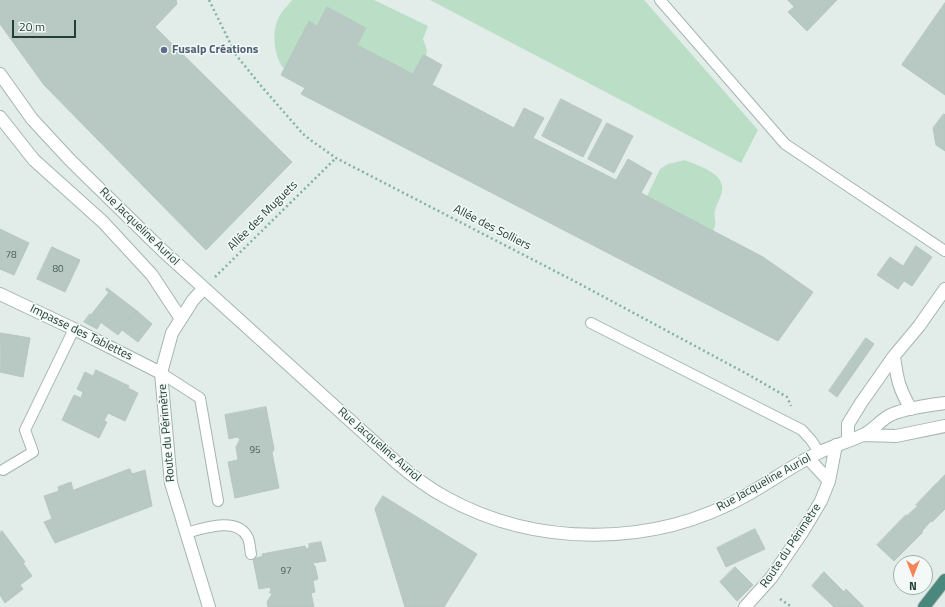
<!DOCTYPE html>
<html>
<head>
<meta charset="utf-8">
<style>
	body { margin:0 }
	#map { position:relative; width:945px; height:607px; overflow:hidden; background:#e2ede9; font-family:"Titillium Web",sans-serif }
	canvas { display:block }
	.north { position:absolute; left:893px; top:555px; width:40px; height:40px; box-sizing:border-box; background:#f3f9f6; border:1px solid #9fafaa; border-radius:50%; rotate:180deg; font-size:11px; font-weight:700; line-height:16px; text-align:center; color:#223f38 }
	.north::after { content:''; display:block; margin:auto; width:14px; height:18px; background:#f58558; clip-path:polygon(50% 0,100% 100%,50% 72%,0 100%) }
	.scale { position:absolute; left:12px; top:20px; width:64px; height:18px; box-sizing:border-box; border:2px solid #223f38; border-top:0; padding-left:5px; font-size:12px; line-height:14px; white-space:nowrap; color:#223f38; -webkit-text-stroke:3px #f3f9f6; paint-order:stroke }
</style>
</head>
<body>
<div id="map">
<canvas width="945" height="607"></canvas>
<div class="north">N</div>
<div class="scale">20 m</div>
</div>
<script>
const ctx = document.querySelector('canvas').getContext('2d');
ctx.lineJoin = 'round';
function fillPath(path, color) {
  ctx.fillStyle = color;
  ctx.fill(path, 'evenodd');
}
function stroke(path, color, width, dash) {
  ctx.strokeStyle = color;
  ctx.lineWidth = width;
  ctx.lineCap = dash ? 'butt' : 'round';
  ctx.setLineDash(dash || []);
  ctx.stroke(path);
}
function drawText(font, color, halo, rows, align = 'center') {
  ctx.font = font + ' "Titillium Web",sans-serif';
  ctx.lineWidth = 3;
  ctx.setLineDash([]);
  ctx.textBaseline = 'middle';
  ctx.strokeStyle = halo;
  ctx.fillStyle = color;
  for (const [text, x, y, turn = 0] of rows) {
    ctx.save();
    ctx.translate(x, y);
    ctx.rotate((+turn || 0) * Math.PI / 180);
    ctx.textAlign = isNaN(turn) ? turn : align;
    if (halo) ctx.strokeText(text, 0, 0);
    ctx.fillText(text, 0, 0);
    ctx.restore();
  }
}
fillPath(new Path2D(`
	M292 0H374L428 26 423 39 427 50 426 56 423 55 413 74 357 45 366 28 327 7 317 26 309 21 284 69C274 57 271 31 279 17 282 11 288 5 292 0Z
	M430 0H644L758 130 741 163Z
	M685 160C698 166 726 173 722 192 720 198 717 204 715 210 713 218 718 221 713 231L647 196 660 169 668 164Z`), '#bbdec6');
const building = new Path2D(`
	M0 0H176L177 4 155 27 292 162 206 250 44 85 0 24Z
	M788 0H837L807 31 788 12 794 7Z
	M945 3V95L902 65Z
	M327 7 366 28 357 45 413 74 423 55 426 56 442 65 432 85 514 128 524 108 544 118 533 138 616 180 628 159 652 173 641 193 763 257 813 292 778 341 301 94 305 88 281 75 309 21 317 26Z
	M561 99 602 120 583 157 542 136Z
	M944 114 945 115V151L936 145 933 128Z
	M607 123 633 136 614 173 588 159Z
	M0 229 29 243 14 275 0 269Z
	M916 246 932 257 912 286 904 281 898 289 877 275 890 257 903 266Z
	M52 247 80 260 65 292 37 279Z
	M107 288 137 311 118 335 91 315 109 292 106 290Z
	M137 311 152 324 138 342 122 330Z
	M90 314 101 322 97 329 84 322Z
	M1 333 30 338 23 377 0 372Z
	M866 338 874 344 837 397 829 391Z
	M96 370 129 386 128 388 138 393 125 421 108 413 104 421 107 422 99 438 62 420 74 395 81 398 83 392 77 389 85 372 93 376Z
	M266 407 274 449 272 453 279 488 235 498 228 462 238 460 236 447 240 439 237 437 229 439 225 415Z
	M130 469 132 474 145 470 152 506 55 543 44 522 52 519 44 496 59 491 58 487 71 482 73 490Z
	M945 475V509L932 522 916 505Z
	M383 496 477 554 444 607H405L375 509Z
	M917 507 931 521 922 531 907 516Z
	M906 515 923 532 894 561 877 545Z
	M755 529 765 549 726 567 717 548Z
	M2 531 25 562 23 563 32 576 20 585 23 589 5 603 0 595V533Z
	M321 542 326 561 313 563 314 566H315L318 579 313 581 315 592 311 593 314 607H268L267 602 272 594 269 592H271L270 587 259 589 253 559 263 556 262 554 305 546 306 549 309 548V544Z
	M735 567 753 585 737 601 720 582Z
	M824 572 844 592 846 589 864 607H834L812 586Z`);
fillPath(building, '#b8c8c2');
stroke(building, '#b5c7c0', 1);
const service = new Path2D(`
	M660 0 785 144 945 251
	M591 323 802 430 811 440 819 452
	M161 373 200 398 218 501
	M3 470 33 452 25 430 74 329
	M186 533C204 528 238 516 248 538 250 543 250 549 251 554`);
const minor = new Path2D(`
	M0 74 32 119 70 160 162 250 396 462C411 475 427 487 445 497 537 548 654 547 745 496 770 482 793 465 818 453 832 446 848 442 863 435 872 431 879 422 887 417 898 409 930 405 945 403
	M0 117 34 160 103 222 152 275 181 319
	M204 288 193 300 172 333 161 373 171 483 209 607
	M0 294 74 329 161 373
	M894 356C897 379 899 389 911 409
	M864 435 896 436 945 426
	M848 441V424L861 403 894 356 919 326 945 289
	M808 458 829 481
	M745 607 771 578 803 531 821 501 829 481 836 445`);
const trunk = new Path2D(`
	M924 607 945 580`);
stroke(service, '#a5b5b0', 12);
stroke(minor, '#a5b5b0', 14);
stroke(trunk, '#c1c9c7', 14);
stroke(new Path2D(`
	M209 0 236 55 262 87 303 134 312 141 336 158 578 283 749 375 787 397 791 406
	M215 277 336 158
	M780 599 792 607`), '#82b1a4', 2.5, [2, 3]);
stroke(service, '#fff', 10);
stroke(minor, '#fff', 12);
stroke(trunk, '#4a877c', 12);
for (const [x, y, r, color] of [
	[164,50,4,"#5c6f8a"]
]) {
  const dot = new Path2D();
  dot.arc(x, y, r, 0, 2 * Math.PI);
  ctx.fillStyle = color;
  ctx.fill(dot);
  stroke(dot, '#f3f9f6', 1.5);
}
drawText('10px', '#48615a', null, [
	["78",11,256],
	["80",58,270],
	["95",255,451],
	["97",286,572]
]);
drawText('bold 12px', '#4e5e75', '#f3f9f6', [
	["Fusalp Créations",172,50]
], 'left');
drawText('12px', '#223f38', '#f3f9f6', [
	["Allée des Muguets",263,216,-45],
	["Rue Jacqueline Auriol",139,227,44],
	["Allée des Solliers",492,228,27],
	["Impasse des Tablettes",81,333,26],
	["Route du Périmètre",167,433,-95],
	["Rue Jacqueline Auriol",379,445,41],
	["Rue Jacqueline Auriol",764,483,-29],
	["Route du Périmètre",791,546,-56]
]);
</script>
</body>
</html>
